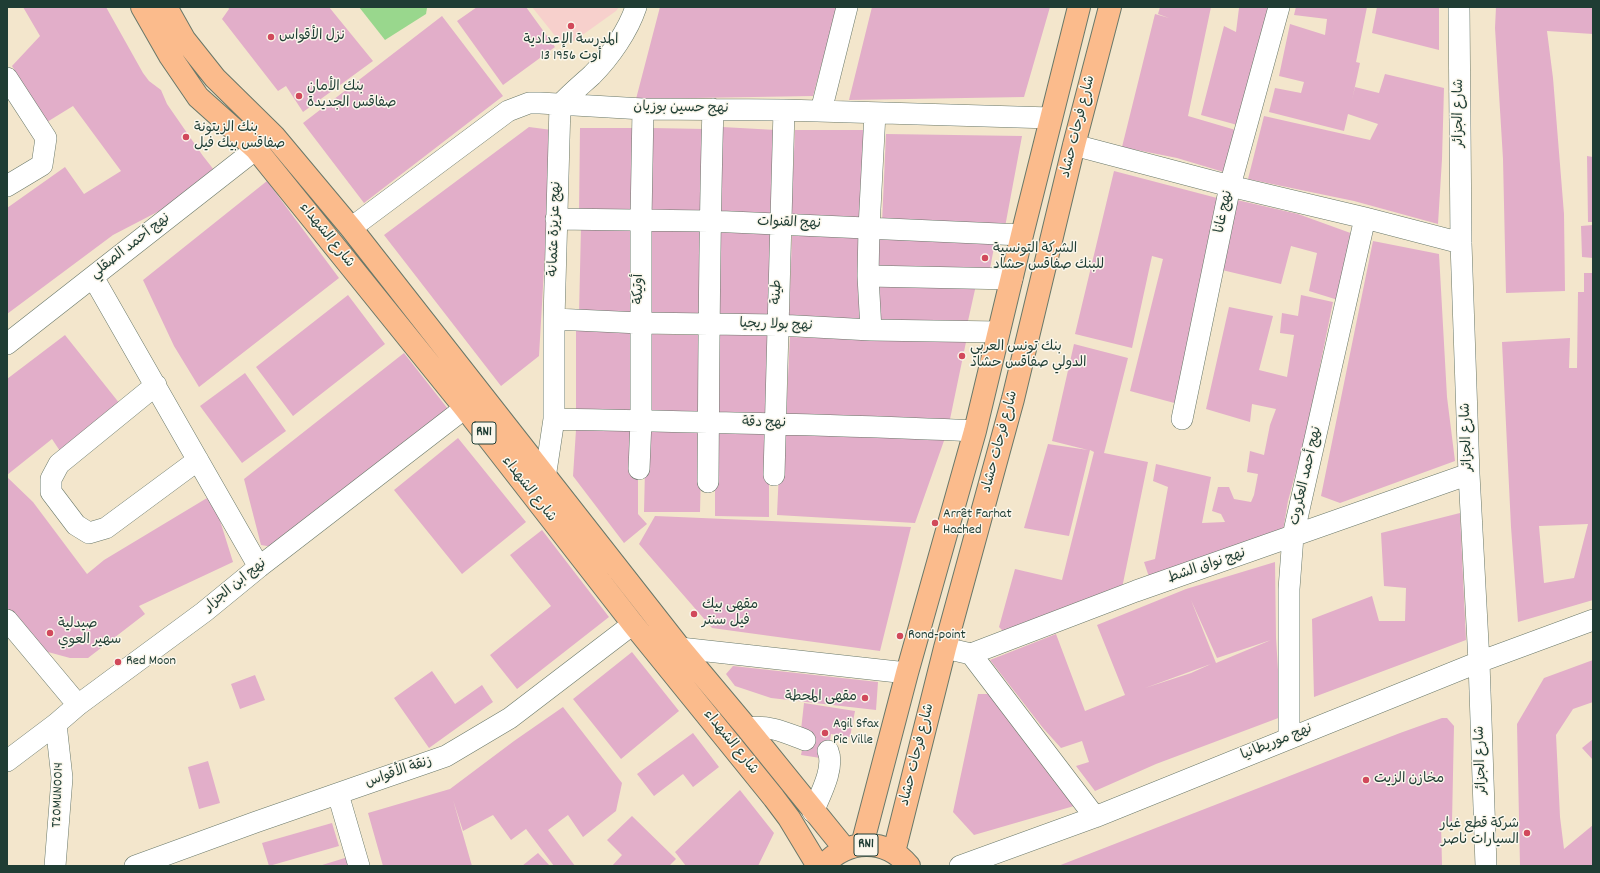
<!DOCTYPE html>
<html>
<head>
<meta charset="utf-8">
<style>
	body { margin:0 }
	#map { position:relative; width:1600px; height:873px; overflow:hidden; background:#f3e6cc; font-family:Dekko,sans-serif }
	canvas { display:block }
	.frame { position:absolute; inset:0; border:8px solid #1f3d34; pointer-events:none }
</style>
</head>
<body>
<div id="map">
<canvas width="1600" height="873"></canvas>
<div class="frame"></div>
</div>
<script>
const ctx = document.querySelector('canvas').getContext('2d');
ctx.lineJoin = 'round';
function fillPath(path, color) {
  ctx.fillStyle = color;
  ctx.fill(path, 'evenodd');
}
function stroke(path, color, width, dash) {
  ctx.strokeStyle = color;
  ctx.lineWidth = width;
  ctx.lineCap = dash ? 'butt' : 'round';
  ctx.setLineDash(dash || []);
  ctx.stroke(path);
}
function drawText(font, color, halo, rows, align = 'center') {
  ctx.font = font + ' Dekko,"Playpen Sans Arabic",sans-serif';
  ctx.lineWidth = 3;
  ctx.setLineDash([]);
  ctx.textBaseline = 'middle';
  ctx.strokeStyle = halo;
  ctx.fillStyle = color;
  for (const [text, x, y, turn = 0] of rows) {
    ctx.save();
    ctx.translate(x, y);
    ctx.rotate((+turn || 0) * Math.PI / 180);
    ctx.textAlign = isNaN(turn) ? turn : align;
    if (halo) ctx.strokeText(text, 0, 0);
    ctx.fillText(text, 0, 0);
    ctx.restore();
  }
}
fillPath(new Path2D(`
	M532 7H619L616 11 574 41 560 42Z`), '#f7d0cc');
fillPath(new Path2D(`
	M359 7H427V8L426 14 385 40Z`), '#99d78d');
fillPath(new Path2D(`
	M23 7H106L143 73 149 81 161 90 167 104 203 156 214 170 165 208 113 235 7 314V208L65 167 84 194 121 171 73 106 47 122 12 66 40 36Z
	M228 7H329L373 61 303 112 286 86 278 91 222 19 229 9Z
	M477 7H526L555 47 503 85 457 21Z
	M660 7H837L813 96 636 99Z
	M872 7H1050L1024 97 849 100Z
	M1160 7H1211L1188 116 1239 131 1227 173 1177 158 1122 147 1155 14 1169 18 1158 14Z
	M1237 7H1272L1241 126 1201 115 1224 26 1236 32 1239 8Z
	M1296 7H1367L1356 62 1360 63 1352 100 1355 87 1379 93 1385 74 1444 88 1442 159 1438 224 1354 201 1248 179 1264 116 1370 140 1378 124 1348 114 1344 131 1269 112 1275 88 1301 93 1304 82 1279 76 1290 24 1325 35 1327 19 1294 15Z
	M1377 7H1439V50L1372 33Z
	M1496 7H1593V34L1547 31 1553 78 1564 214 1565 291 1506 293 1503 159 1495 28Z
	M442 16 503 96 364 203 303 123Z
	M529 127 552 130 539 356 501 386 384 235Z
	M722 127 776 130 772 216 718 213Z
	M580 128H636L635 214H579Z
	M652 128 705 129 703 216 649 215Z
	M795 130H865L862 220 791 218Z
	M886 134 1022 136 1005 227 882 223Z
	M1587 156 1593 157V222H1588Z
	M1114 171 1217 198 1178 404 1130 391 1163 259 1152 256 1132 348 1075 334Z
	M267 181 339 278 199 387 174 346 143 280Z
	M1237 200 1298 214 1356 235 1338 300 1309 291 1317 253 1291 246 1281 284 1222 270Z
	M1593 225V258L1582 257 1581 226Z
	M581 227 636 228 634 315 579 314Z
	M648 229 703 230 701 314 647 313Z
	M720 231 774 233 771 316 718 315Z
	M792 236H864L860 320 789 317Z
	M874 238 995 242 989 274 874 270Z
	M1373 241 1439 254 1447 397 1455 461 1340 503 1321 496Z
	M1584 273H1593V600L1518 622 1511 527 1502 342 1570 338 1569 368H1577L1578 292H1584ZM1588 524 1574 578 1544 583 1539 526Z
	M877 284 976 285 968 321 876 320Z
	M348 295 385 344 293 416 256 367Z
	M1301 295 1333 302 1306 435 1288 501 1283 531 1149 577 1144 562 1155 559 1168 487 1153 481 1156 464 1211 477 1202 523 1225 522 1221 514 1212 511 1218 487H1229L1234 499 1251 502 1254 495 1258 474 1247 472 1250 451 1264 455 1270 425 1276 409 1252 404 1250 422 1206 409 1229 307 1273 316 1259 370 1287 377 1294 335 1280 333 1282 313 1298 316Z
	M576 330H635L634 414H576Z
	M717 330 771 332 768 417 714 415Z
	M647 334 702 335 701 414H646Z
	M65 335 124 409 64 457 52 439 7 475V379Z
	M790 337 966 342 949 424 786 418Z
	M1074 344 1128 358 1104 453 1148 462 1122 588 1007 635 999 627 1015 569 1062 580 1094 452 1090 450 1069 536 1024 528 1048 444 1088 450 1052 441Z
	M404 353 448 409 273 547 261 545 244 479Z
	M245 373 286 431 242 463 200 406Z
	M781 426 946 435 915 523 777 515Z
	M646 427 702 428 700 512H644Z
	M576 430H635L633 478 638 479V514L647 524 624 543 573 476Z
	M715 430 769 431V517L715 516Z
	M458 438 526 522 462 574 394 490Z
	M7 477 33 502 87 574 104 560 212 495 233 562 139 606 145 614 88 658H70L48 652 27 636 7 609Z
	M1460 513 1466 640 1314 697 1312 619 1372 596 1379 621H1405L1406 588 1384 586 1381 533Z
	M655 516 911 527 880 651 712 628 639 544Z
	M542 530 609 617 517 689 490 655 551 606 510 555Z
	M1275 562 1276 638 1281 717 1156 764 1095 791 1076 766 1089 762 1082 741 1061 748 1043 728 990 660 1056 634 1085 711 1125 695 1097 625 1186 589ZM1191 600 1217 658 1271 640 1216 663ZM1211 664 1191 673 1145 688Z
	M632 652 679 711 621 759 573 699Z
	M1593 660V702L1573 709 1556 735 1560 817 1564 849 1593 825V866H1520L1517 724 1544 678Z
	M733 666 878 682 876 710 771 698 735 686 726 674Z
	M432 671 455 704 482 685 493 702 429 748 394 698Z
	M255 675 265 700 240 709 231 684Z
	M978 694H991L1074 806 974 835 953 812Z
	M804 703 855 711 850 737 831 734 827 759 801 755 806 731 801 730Z
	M563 707 622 783 616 811 583 837 568 815 548 830 575 866H554L526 829 511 840 493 815 463 831 453 800 472 866H383L368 813 450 789 514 741Z
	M1442 718H1447L1454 726 1452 822H1441L1442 866H1058L1400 733Z
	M693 733 719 767 693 787 683 774 654 796 637 774Z
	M1593 739V760L1582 748Z
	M208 761 220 803 199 809 188 767Z
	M740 790 774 833 758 866H686L675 852Z
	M632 816 676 859 669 866H612L622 855 607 840Z
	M332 823 339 846 269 866 262 843Z
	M538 853 550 866H522Z
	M348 857 350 866H319Z`), '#e2aec9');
const minor = new Path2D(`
	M1459 7 1461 243 1469 474 1479 662 1486 866
	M7 78 46 138 42 165 7 186
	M821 111 847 7
	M1074 145 1230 186 1365 218 1461 243
	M556 219 709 221 1022 235
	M351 228 508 111 529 103H540L643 109 784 110 1051 118
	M868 276 1012 279
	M93 277 259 567
	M554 319 640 323 778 325 871 330 999 332
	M871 330 868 276 869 228 875 113
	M7 344 256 149
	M156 385 59 464 51 479V492L76 525 89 533 106 528 198 460
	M554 419C694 422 835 424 975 431
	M1182 419 1230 186 1279 7
	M639 469 641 421V220L643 109
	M774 475 784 110
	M545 478 554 419V319L560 105C570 94 581 85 592 75 610 57 628 31 636 7
	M708 482C709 357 709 233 713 109
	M7 620 78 705
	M680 648 907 673
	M945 648 971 654 1136 591 1469 474
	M971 654 1095 817
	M747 728C770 725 784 732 805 740
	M1289 738V589L1293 536 1365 218
	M7 761 56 724 78 705 204 612 259 567 465 408
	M338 794 359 866
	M813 812C820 795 835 768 828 751
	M55 866 62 778 56 724
	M135 866 256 822 446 756 510 718 633 624
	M960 866 1095 817 1479 662 1593 620`);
const major = new Path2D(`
	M142 7 170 56 198 97 256 149 465 408 633 624 774 798 789 818 818 866
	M166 7 184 39 215 78 274 136 351 228 680 648 747 728 845 849
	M862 845 907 673 975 431 1022 235 1079 7
	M894 852 945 648 1013 399 1074 145 1110 7
	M823 866C847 839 885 837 909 866`);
stroke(minor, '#697869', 22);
stroke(major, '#697869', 24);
stroke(minor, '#fff', 21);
stroke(major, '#fbbb8c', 22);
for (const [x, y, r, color] of [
	[571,26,4,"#d1495b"],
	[271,37,4,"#d1495b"],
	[299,96,4,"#d1495b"],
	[186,137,4,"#d1495b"],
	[985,258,4,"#d1495b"],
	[962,356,4,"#d1495b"],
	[935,523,4,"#d1495b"],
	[694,614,4,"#d1495b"],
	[50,633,4,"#d1495b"],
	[900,636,4,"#d1495b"],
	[118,662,4,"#d1495b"],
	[865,698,4,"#d1495b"],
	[825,733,4,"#d1495b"],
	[1366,780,4,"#d1495b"],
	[1527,833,4,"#d1495b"]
]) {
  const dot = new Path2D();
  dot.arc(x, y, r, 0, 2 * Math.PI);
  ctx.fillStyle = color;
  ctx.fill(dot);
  stroke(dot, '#fbf7ec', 1.5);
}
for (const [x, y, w] of [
	[484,433,24],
	[866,845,24]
]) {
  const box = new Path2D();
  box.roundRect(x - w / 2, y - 11, w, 22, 3);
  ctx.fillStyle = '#fbf7ec';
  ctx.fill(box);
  stroke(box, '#1f3d34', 1);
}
drawText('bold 13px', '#1f3d34', null, [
	["RN1",484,433],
	["RN1",866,845]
]);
drawText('14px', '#1f3d34', '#fbf7ec', [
	["نزل الأقواس",279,37],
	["المدرسة الإعدادية",571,41,"center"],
	["13 أوت 1956",571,57,"center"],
	["بنك الأمان",307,88],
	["صفاقس الجديدة",307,104],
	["بنك الزيتونة",194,129],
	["صفاقس بيك فيل",194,145],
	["الشركة التونسية",993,250],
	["للبنك صفاقس حشاد",993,266],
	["بنك تونس العربي",970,348],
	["الدولي صفاقس حشاد",970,364],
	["Arrêt Farhat",943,515],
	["Hached",943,531],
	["مقهى بيك",702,606],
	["فيل سنتر",702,622],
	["صيدلية",58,625],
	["سهير العوي",58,641],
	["Rond-point",908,636],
	["Red Moon",126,662],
	["مقهى المحطة",857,698,"right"],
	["Agil Sfax",833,725],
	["Pic Ville",833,741],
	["مخازن الزيت",1374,780],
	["شركة قطع غيار",1519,825,"right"],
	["السيارات ناصر",1519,841,"right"]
], 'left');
drawText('14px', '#1f3d34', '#fbf7ec', [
	["نهج حسين بوزيان",681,109,1],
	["شارع الجزائر",1460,113,-90],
	["شارع فرحات حشاد",1079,127,-76],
	["نهج غانا",1225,212,-78],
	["نهج القنوات",789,224,2],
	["نهج عزيزة عثمانة",556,229,-88],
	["شارع الشهداء",326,236,51],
	["نهج أحمد الصقلي",131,247,-38],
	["أوتيكة",640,289,-90],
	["طينة",778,292,-88],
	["نهج بولا ريجيا",776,326,2],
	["نهج دقة",764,424,1],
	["شارع الجزائر",1468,437,-92],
	["شارع فرحات حشاد",1001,442,-75],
	["نهج أحمد العكروت",1307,476,-77],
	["شارع الشهداء",528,490,52],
	["نهج نواق الشط",1207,567,-19],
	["نهج ابن الجزار",236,586,-39],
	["شارع الشهداء",730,743,51],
	["نهج موريطانيا",1277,743,-22],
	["شارع فرحات حشاد",918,755,-76],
	["شارع الجزائر",1482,760,-92],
	["زنقة الأقواس",399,773,-19],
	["T20MUN0014",59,795,-88]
]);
</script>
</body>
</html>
